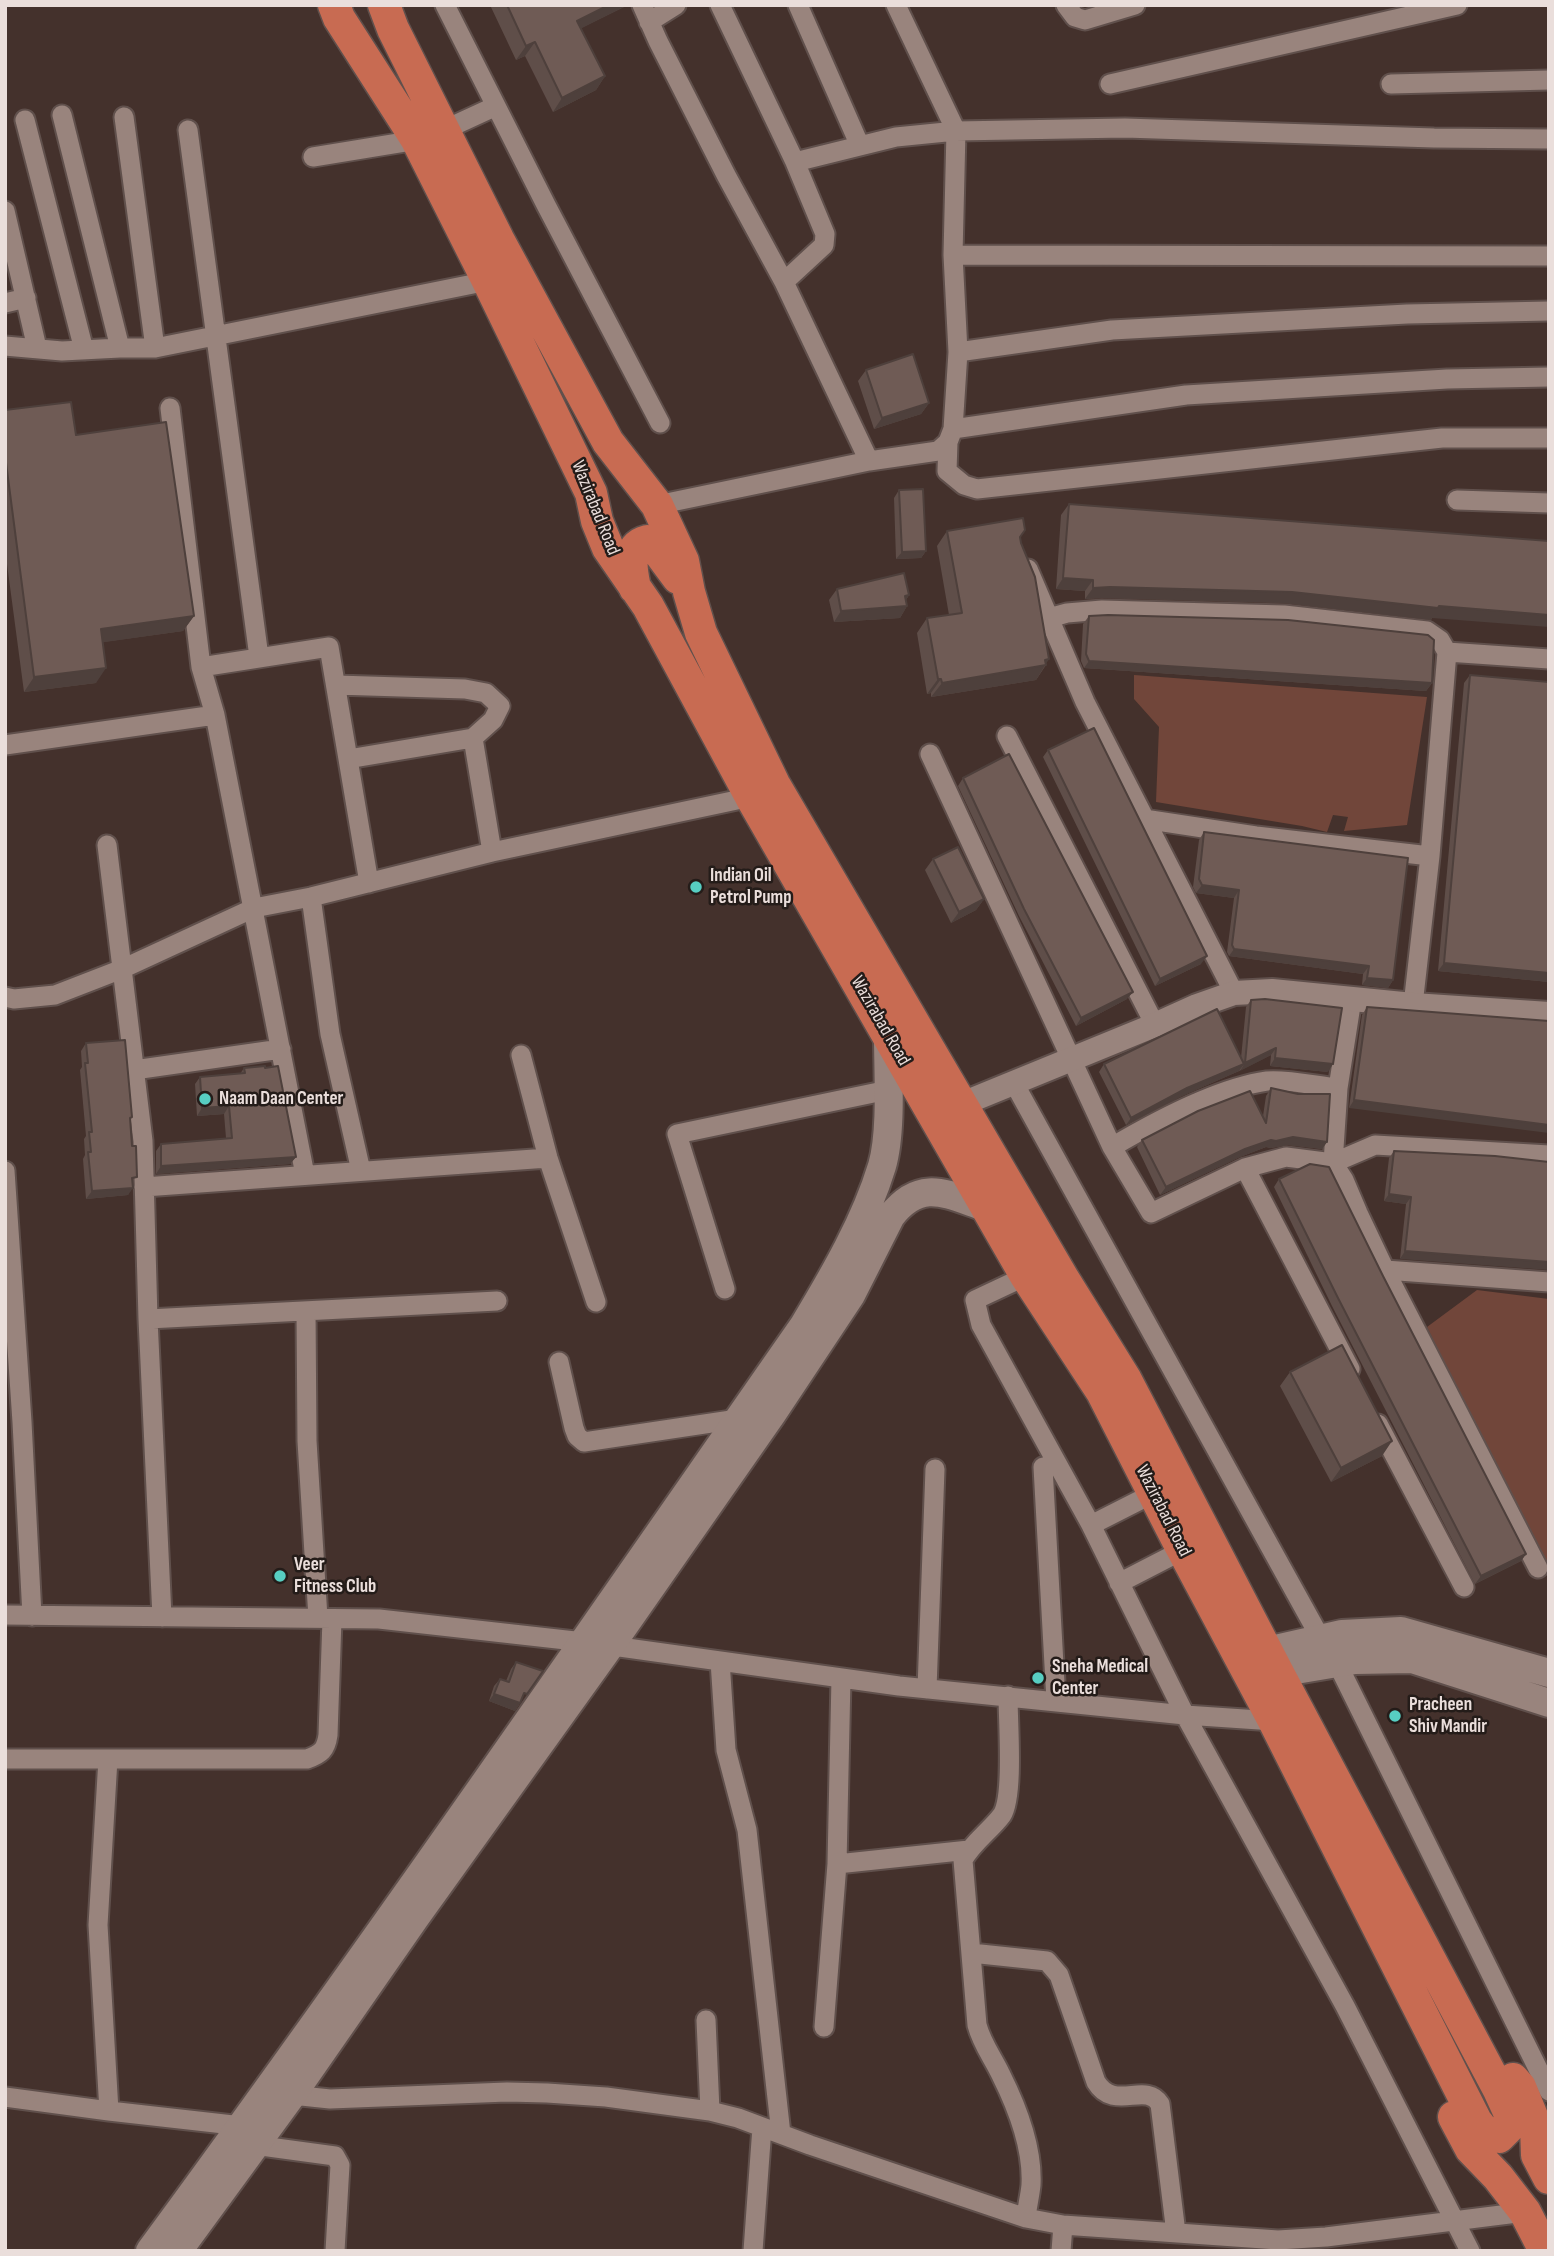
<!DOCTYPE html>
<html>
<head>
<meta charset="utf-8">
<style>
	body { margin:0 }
	#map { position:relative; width:1554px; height:2256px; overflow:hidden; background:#44312c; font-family:"Sofia Sans Condensed",sans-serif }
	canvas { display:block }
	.frame { position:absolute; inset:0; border:7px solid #eadedb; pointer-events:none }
</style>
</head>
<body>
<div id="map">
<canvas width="1554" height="2256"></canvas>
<div class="frame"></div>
</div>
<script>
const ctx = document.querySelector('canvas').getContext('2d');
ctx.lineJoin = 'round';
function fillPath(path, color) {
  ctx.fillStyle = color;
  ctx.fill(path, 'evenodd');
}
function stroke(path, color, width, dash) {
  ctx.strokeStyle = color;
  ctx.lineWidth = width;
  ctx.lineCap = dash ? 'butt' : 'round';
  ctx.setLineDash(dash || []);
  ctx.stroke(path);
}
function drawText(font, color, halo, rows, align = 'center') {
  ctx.font = font + ' "Sofia Sans Condensed",sans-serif';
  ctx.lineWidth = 5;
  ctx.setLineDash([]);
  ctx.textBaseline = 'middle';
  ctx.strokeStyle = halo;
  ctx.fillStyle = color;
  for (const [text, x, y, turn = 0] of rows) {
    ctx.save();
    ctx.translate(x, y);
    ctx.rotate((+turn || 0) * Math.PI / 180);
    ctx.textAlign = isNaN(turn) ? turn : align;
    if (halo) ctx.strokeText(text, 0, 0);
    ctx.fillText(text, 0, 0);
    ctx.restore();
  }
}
fillPath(new Path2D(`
	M1134 675 1427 697 1407 825 1344 831 1348 817 1333 815 1327 832 1302 826 1156 802 1159 727 1134 699Z
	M1477 1290 1549 1299V1576L1427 1327Z`), '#71463a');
const minor = new Path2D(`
	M445 5 546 205 660 423
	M642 5 658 41 726 175 784 282 869 461
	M720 5 795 162 825 234 824 245 784 282
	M798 5 860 146
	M1066 5 1075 17 1085 20 1135 5
	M649 22 676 5
	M1110 84 1457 5
	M1391 84 1549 80
	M62 115 120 348
	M124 117 155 348
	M25 120 84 350
	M188 130 259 657
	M444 130 496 106
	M313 157 417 140
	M795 162 896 137 956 131 1125 128 1434 138 1549 139
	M5 211 37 348
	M953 255 1549 256
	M5 303 26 298
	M5 346 62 351 120 348H155L488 281
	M958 352 1112 330 1407 314 1549 311
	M170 408 201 667 215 715 305 1175
	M953 429 1186 395 1447 379 1549 377
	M948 442 947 471 964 485 977 489 1442 438H1549
	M1457 500 1549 503
	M657 505 869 461 938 451 948 442 953 429 958 352 953 255 956 131 896 5
	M1028 569 1085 702 1234 993
	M1049 618 1067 613 1102 610 1284 615 1427 631 1440 640 1447 652 1430 856 1413 1005
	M1447 652 1549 659
	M201 667 329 647 369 883
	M336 685 465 689 486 693 500 706 493 720 473 738 348 759
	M1007 736 1155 1025
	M473 738 492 852
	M5 745 215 715
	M930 754 1112 1147 1151 1213 1245 1168 1286 1157 1333 1163 1375 1145 1549 1155
	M1144 819 1256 836 1430 856
	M107 845 143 1141 148 1319 162 1617
	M311 897 330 1034 361 1171
	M5 997 14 999 55 995 122 969 254 908 311 897 492 852 751 797
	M1352 999 1338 1088 1333 1163 1344 1180 1358 1213 1385 1270 1538 1568
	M521 1055 548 1158 596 1302
	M134 1070 281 1049
	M1014 1083 1321 1639 1337 1663 1549 2091
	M1112 1147C1156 1121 1217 1088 1267 1081 1287 1079 1317 1086 1338 1088
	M1245 1168 1350 1369
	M5 1171 22 1422 32 1616
	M144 1187 548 1158
	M1385 1270 1549 1282
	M1026 1276 975 1300 981 1325 1091 1525 1185 1715 1345 2006 1470 2251
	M725 1289 677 1134 888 1090
	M306 1311 307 1441 318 1618
	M148 1319 497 1301
	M559 1362 574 1428 577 1436 584 1442 738 1419
	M1378 1424 1464 1587
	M1043 1467 1056 1701
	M1091 1525 1154 1493
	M1119 1583 1183 1550
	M5 1615 379 1619 584 1642 899 1686 1185 1715 1274 1721
	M720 1661 726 1750 747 1830 781 2134
	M927 1689 935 1469
	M1008 1696C1008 1722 1014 1796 1002 1815 990 1831 973 1842 963 1860L977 2025C982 2044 993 2058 1001 2075 1017 2107 1033 2148 1031 2185 1030 2196 1027 2207 1026 2218
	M5 1759H307C321 1754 326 1750 328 1735L332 1619
	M108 1759 98 1925 109 2111
	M837 1864 969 1850
	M971 1953 1047 1961 1059 1975 1096 2082C1114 2112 1146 2081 1160 2104L1176 2233
	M706 2020 710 2111
	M824 2027 837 1864 841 1678
	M292 2095 330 2099 507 2092 547 2093 606 2097 710 2111 738 2118 810 2145 1026 2218 1063 2225 1278 2240 1326 2237 1525 2212
	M5 2097 109 2111 242 2126
	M254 2145 335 2156 340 2165 335 2251
	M753 2251 762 2127
	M1061 2251 1063 2225`);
const tertiary = new Path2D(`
	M962 1104 1155 1025 1197 1006 1234 993 1272 991 1413 1005 1549 1014`);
const secondary = new Path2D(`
	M1267 1651 1342 1634 1401 1631 1549 1673
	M1278 1673 1355 1660 1412 1659 1549 1703
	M150 2251C374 1946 588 1635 804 1325 834 1275 865 1222 882 1166 892 1132 888 1073 888 1036
	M178 2251 292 2095 415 1918 610 1646 772 1414 851 1295 891 1216C921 1178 946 1194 985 1207`);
const trunk = new Path2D(`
	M334 5 339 18 417 140 488 281 591 493 597 521 608 548 648 606 751 797 1026 1276 1102 1392 1177 1539 1274 1721 1476 2121 1486 2134 1499 2137 1508 2128 1510 2114 1499 2090 1278 1673 1126 1380 1064 1280 774 784 701 633 689 592 683 561 657 505 608 442 498 239 393 29 384 5
	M635 588C632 573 625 546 647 541L655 547 678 578
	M1513 2079 1520 2087 1536 2126 1537 2155 1549 2178
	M1454 2117 1471 2149 1498 2177 1525 2212 1545 2251`);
stroke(minor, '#60504c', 23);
stroke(tertiary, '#60504c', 28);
stroke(secondary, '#60504c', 32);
stroke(trunk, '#60504c', 35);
stroke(minor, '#99847d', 19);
stroke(tertiary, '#99847d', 24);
stroke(secondary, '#99847d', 28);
stroke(trunk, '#c86b52', 32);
fillPath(new Path2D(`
	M490 5H628L581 28 605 76 596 90 553 112 525 56 516 60Z
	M866 370 929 403 921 414 874 429 858 381Z
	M5 410 76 435 194 616 183 631 103 642 96 683 24 692 5 549Z
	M899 490 926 551 921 558 896 559 894 498Z
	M1069 504 1432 618 1431 620 1284 603 1102 598 1085 599V591L1056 589 1061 515Z
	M947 531 1020 537 1046 665 1036 680 931 697V693L927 694 917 633 927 618 949 615 937 546Z
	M837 589 909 595 906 600 907 606 900 618 834 622 829 600Z
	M1089 616 1432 683 1426 691 1084 668 1081 661 1083 624Z
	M1470 675 1549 982 1438 971 1464 683Z
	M1048 750 1201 964 1155 986 1043 757Z
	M963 778 1127 999 1076 1026 1019 916 958 786Z
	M1204 832 1393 980 1388 988 1362 985 1363 974 1229 956 1227 952 1234 898 1196 893 1193 887 1199 840Z
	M933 859 984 899 976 910 951 923 925 870Z
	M1251 1000 1328 1072 1270 1066 1271 1055 1239 1071 1182 1096 1126 1125 1099 1072 1104 1064 1241 1058 1246 1007Z
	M1367 1007 1549 1021 1349 1108 1362 1015Z
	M86 1043 130 1121 133 1183 128 1195 86 1199 83 1159 85 1155 84 1139 86 1136 80 1070 82 1067 81 1051Z
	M244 1068 296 1157 290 1164 156 1174V1151L161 1144 226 1138 224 1114 197 1116 195 1084 200 1077 240 1074Z
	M1271 1088 1327 1142 1322 1149 1288 1145 1271 1148 1266 1147 1240 1157 1160 1195 1137 1147 1142 1140 1263 1116 1266 1096Z
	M1394 1151 1495 1156 1400 1259 1406 1204 1384 1201 1389 1158Z
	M1279 1179 1526 1554 1521 1561 1475 1584 1332 1306 1274 1187Z
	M1290 1372 1382 1456 1331 1482 1280 1386Z
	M516 1662 521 1702 515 1711 489 1701 494 1686 500 1679 506 1681 511 1669Z`), '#5f4e49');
fillPath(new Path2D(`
	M609 5H628L568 35 577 21Z
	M535 42 525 56 516 60 526 46Z
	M605 76 596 90 553 112 562 98Z
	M929 403 921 414 874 429 882 418Z
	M926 551 921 558 896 559 902 552Z
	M1063 578 1093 580 1085 591 1056 589Z
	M1110 587 1292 592 1439 606 1549 615V627L1432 618 1431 620 1284 603 1102 598 1085 599 1093 588Z
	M909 595 902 606H907L900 618 834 622 841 611Z
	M194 616 183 631 91 644 101 629Z
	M1049 659 1036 680 931 697 942 683Z
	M1089 661 1432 683 1426 691 1084 668Z
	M106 668 96 683 24 692 34 677Z
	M938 679H941L931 693 927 694Z
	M1202 885 1239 890 1234 898 1196 893Z
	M984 899 976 910 951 923 959 912Z
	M1234 949 1369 966 1363 974 1229 956Z
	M1207 956 1201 964 1155 986 1160 979Z
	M1444 963 1549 973V982L1438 971Z
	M1367 978 1393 980 1388 988 1362 985Z
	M1133 992 1127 999 1076 1026 1081 1018Z
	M1276 1048 1271 1055 1240 1071 1245 1063Z
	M1275 1058 1333 1064 1328 1072 1270 1066Z
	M1244 1064 1239 1071 1182 1096 1126 1125 1131 1118 1187 1088Z
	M1354 1100 1549 1125V1133L1349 1108Z
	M229 1106 224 1114 197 1116 202 1108Z
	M1293 1137 1327 1142 1322 1149 1288 1145 1271 1148 1266 1147 1240 1157 1160 1195 1166 1187 1245 1149 1271 1140Z
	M296 1157 290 1164 156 1174 161 1166Z
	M133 1188 128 1195 86 1199 92 1191Z
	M1389 1194 1411 1197 1406 1204 1384 1201Z
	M1405 1251 1549 1262V1270L1400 1259Z
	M1392 1441 1382 1456 1331 1482 1341 1468Z
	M1526 1554 1521 1561 1475 1584 1481 1576Z
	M494 1694 520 1703 515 1711 489 1701Z`), '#4e403c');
const building = new Path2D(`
	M507 5H609L577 21 605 76 562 98 535 42 526 46Z
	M913 354 929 403 882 418 866 370Z
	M71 402 76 435 166 422 194 616 101 629 106 668 34 677 5 455V410Z
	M923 489 926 551 902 552 899 490Z
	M1069 504 1549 541V615L1439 606 1438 608 1292 592 1110 587 1093 588V580L1063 578Z
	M1023 518 1025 530 1020 537 1021 543 1035 577 1049 659 1045 660 1046 665 942 683 941 679H938L927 618 962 613 947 531Z
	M904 573 909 595 905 596 907 606 841 611 837 589Z
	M1108 615 1288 620 1428 635 1434 640 1432 683 1089 661 1086 654 1089 616Z
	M1470 675 1549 682V973L1444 963Z
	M1094 728 1207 956 1160 979 1048 750Z
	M1009 754 1133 992 1081 1018 1024 909 963 778Z
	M1204 832 1408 858 1393 980 1367 978 1369 966 1234 949 1232 945 1239 890 1202 885 1199 879Z
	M958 847 984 899 959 912 933 859Z
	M1265 999 1342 1008 1333 1064 1275 1058 1276 1048 1245 1063 1251 1000Z
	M1367 1007 1549 1021V1125L1354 1100Z
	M1217 1009 1244 1064 1187 1088 1131 1118 1104 1064Z
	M125 1040 132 1117 130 1118 132 1146H136L137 1177 132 1178 133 1188 92 1191 88 1152H91L89 1132H92L85 1063H88L86 1043Z
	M265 1066V1068L278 1066 296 1157 161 1166V1144L232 1138 229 1106 202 1108 200 1077 245 1073 244 1068Z
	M1271 1088 1298 1094H1330L1327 1142 1293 1137 1276 1141 1271 1140 1245 1149 1166 1187 1142 1140 1198 1111 1250 1091 1266 1123Z
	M1394 1151 1495 1156 1549 1162V1262L1405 1251 1411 1197 1389 1194Z
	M1310 1164 1329 1167 1383 1276 1526 1554 1481 1576 1338 1298 1279 1179Z
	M1342 1345 1392 1441 1341 1468 1290 1372Z
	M516 1662 543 1671 527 1694 524 1693 520 1703 494 1694 500 1679 509 1682Z`);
fillPath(building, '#6f5b55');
stroke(building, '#4e403c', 2);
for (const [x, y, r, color] of [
	[696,887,7,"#57cec2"],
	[205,1099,7,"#57cec2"],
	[280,1576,7,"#57cec2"],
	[1038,1678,7,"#57cec2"],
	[1395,1716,7,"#57cec2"]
]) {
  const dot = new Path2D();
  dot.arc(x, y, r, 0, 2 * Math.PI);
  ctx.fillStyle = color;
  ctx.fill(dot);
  stroke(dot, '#241c19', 2.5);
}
drawText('19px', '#eadedb', '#241c19', [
	["Wazirabad Road",595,508,68],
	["Wazirabad Road",880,1021,60],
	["Wazirabad Road",1163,1511,63]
]);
drawText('bold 19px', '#eadedb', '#241c19', [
	["Indian Oil",710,876],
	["Petrol Pump",710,898],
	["Naam Daan Center",219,1099],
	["Veer",294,1565],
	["Fitness Club",294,1587],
	["Sneha Medical",1052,1667],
	["Center",1052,1689],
	["Pracheen",1409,1705],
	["Shiv Mandir",1409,1727]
], 'left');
</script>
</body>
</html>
